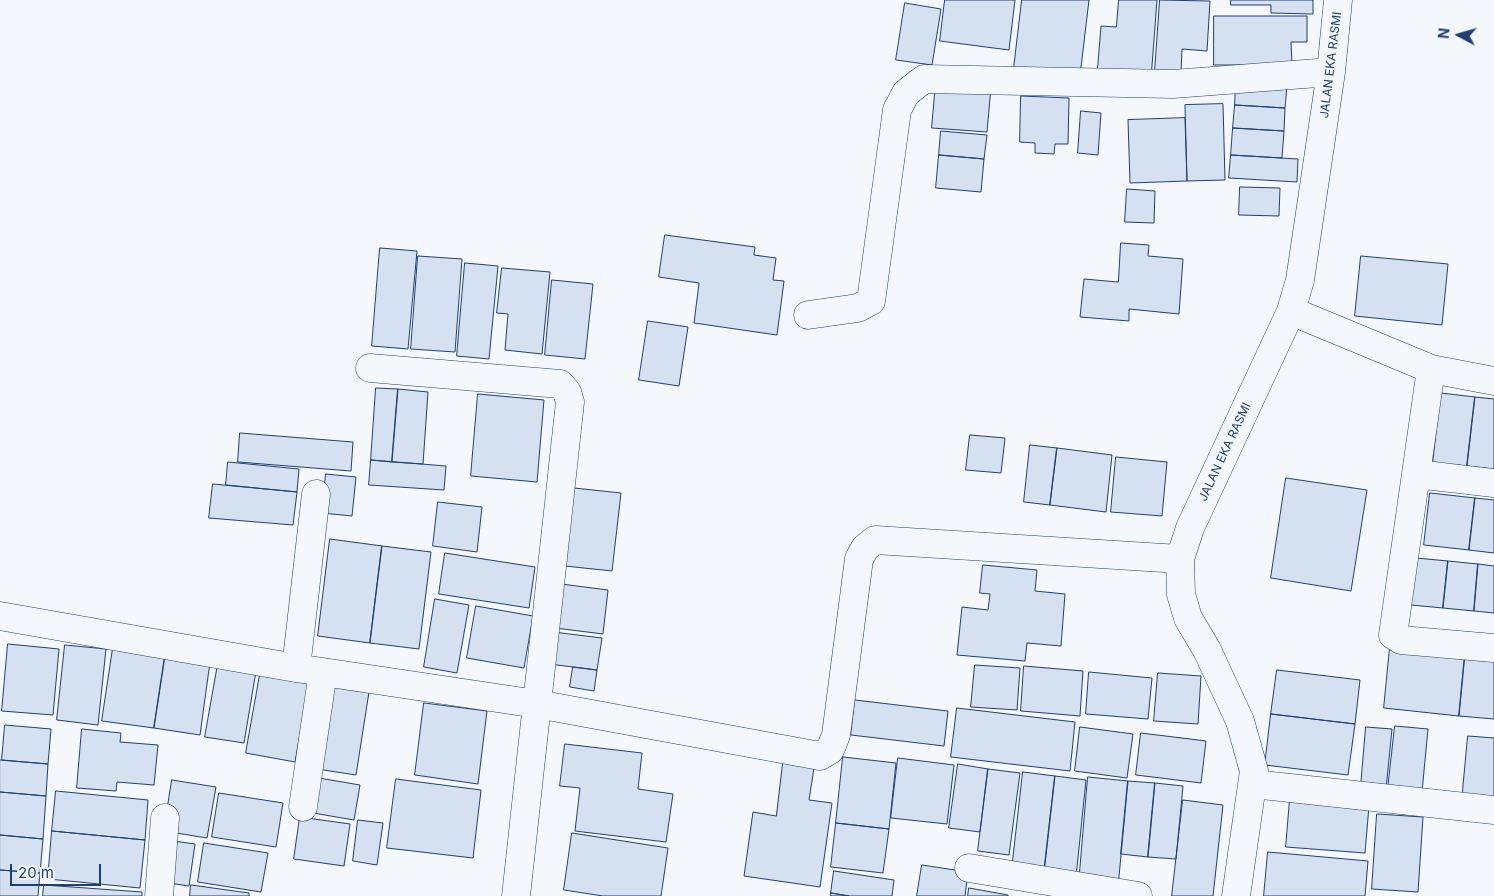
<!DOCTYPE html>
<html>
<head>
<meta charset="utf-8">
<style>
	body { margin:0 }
	#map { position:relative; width:1494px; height:896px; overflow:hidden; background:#f4f7fb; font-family:Inter,sans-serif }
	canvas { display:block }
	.north { position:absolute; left:1434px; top:10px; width:50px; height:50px; -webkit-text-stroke:4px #f4f7fb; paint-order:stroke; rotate:276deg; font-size:14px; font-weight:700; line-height:20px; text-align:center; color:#1d3f73 }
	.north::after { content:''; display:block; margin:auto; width:18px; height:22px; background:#1d3f73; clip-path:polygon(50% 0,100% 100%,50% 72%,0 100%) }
	.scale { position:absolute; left:10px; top:864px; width:91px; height:22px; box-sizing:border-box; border:2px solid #1d3f73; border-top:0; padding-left:6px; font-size:15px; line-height:18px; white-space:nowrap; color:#1d3f73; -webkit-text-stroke:4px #f4f7fb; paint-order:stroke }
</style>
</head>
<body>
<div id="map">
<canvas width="1494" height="896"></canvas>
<div class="north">N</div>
<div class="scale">20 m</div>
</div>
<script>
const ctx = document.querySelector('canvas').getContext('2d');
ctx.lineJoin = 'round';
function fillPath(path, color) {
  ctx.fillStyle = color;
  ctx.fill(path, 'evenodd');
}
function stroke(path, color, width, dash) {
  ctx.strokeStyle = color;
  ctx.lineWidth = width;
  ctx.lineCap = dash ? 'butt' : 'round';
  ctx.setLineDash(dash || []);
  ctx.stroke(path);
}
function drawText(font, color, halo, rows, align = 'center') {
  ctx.font = font + ' Inter,sans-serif';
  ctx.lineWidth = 4;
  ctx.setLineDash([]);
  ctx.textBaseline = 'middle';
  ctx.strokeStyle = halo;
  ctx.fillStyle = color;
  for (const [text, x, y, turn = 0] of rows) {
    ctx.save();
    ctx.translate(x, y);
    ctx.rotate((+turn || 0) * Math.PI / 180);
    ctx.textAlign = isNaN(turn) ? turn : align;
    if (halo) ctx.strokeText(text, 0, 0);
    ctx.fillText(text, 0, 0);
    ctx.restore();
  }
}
const building = new Path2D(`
	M945 0H1015L1009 50 940 41Z
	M1022 0H1089L1080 76 1014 68Z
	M1119 0H1157L1151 79 1097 75 1101 26 1116 27Z
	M1160 0 1210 1 1207 51 1182 49 1181 73 1155 71Z
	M1231 0H1313V14L1271 13V5H1231Z
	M905 3 941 9 932 65 896 60Z
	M1214 16H1307V42H1291L1292 65H1214Z
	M936 82 991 87 987 132 932 128Z
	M1236 83 1287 86 1285 108 1235 105Z
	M1021 96 1069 98 1068 144H1055L1054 154 1035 153V143L1020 142Z
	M1223 104 1225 180 1187 181 1185 105Z
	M1235 105 1285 108 1284 131 1233 128Z
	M1081 111 1101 113 1098 155 1078 153Z
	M1185 118 1187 181 1130 183 1128 120Z
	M1233 128 1284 131 1282 158 1231 155Z
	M941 131 987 135 984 159 939 155Z
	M939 155 984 159 981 192 936 188Z
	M1231 155 1298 159 1297 182 1229 178Z
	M1240 187 1280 188 1279 216 1239 215Z
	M1127 189 1155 191 1154 223 1125 222Z
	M665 235 755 247 754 255 776 258 773 280 784 281 777 335 694 323 699 283 659 277Z
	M1121 243 1149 245 1148 256 1183 259 1179 314 1129 309V321L1080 317 1084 279 1118 282Z
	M380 248 417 251 408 349 372 346Z
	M418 256 462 259 455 352 411 349Z
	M1361 256 1448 264 1442 325 1355 316Z
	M465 263 498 266 489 359 457 356Z
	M502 268 550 272 542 354 505 350 508 314 497 313Z
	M552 280 593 284 585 359 545 355Z
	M648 321 688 327 679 386 639 380Z
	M376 388 398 389 392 462 371 460Z
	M398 389 428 392 423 464 392 462Z
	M1441 393 1475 397 1467 466 1433 463Z
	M478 394 544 400 537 482 471 476Z
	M1475 397 1494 399V469L1467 466Z
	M240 433 353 442 351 471 238 462Z
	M970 435 1005 438 1001 473 966 470Z
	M1030 445 1057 448 1050 505 1024 502Z
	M1057 448 1112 455 1106 512 1050 505Z
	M1116 457 1167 462 1162 516 1111 512Z
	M371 460 446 466 444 490 369 485Z
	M228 462 299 469 297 492 226 485Z
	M326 474 356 477 352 516 322 513Z
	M1286 478 1367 490 1351 591 1271 578Z
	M213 484 297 492 293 525 209 518Z
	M574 488 621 493 612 571 565 566Z
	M1430 493 1475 498 1469 550 1424 545Z
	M1475 498 1494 500V553L1469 550Z
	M438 502 482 507 477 552 433 546Z
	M330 539 382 546 370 643 318 636Z
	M382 546 431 552 419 649 370 643Z
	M445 553 535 567 529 608 439 594Z
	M1416 558 1448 561 1443 608 1411 605Z
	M1448 561 1478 564 1474 611 1443 608Z
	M1478 564 1494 566V613L1474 611Z
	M983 565 1037 570 1035 591 1065 594 1061 646 1027 643 1025 661 957 655 962 607 988 610 990 594 980 593Z
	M561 584 608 590 603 634 555 628Z
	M435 599 469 605 457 673 424 667Z
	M476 606 533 616 524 668 467 658Z
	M553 632 602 638 597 670 549 664Z
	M8 644 59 649 53 715 2 711Z
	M65 645 106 649 98 725 57 720Z
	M1390 647 1465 654 1459 716 1384 708Z
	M113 648 165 656 154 728 102 721Z
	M1465 654 1494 657V719L1459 716Z
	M165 656 210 662 200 735 154 728Z
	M218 664 256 671 244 743 205 737Z
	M975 665 1020 668 1017 710 971 707Z
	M1024 666 1083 671 1080 716 1021 711Z
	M573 667 597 670 594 691 570 687Z
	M261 669 310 677 295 762 246 753Z
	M1277 670 1360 680 1355 724 1271 714Z
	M1089 672 1152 678 1148 719 1086 714Z
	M1158 673 1201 676 1198 724 1154 721Z
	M329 686 369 692 356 775 317 769Z
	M855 700 948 711 944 746 851 735Z
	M424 703 487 711 478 784 415 775Z
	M957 708 1075 722 1070 771 951 757Z
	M1271 714 1355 724 1348 775 1265 765Z
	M5 725 51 729 48 764 2 760Z
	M1395 726 1428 729 1422 792 1388 789Z
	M1080 727 1133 734 1127 778 1075 771Z
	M1366 727 1392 729 1386 789 1361 786Z
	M82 729 121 733 120 742 158 745 154 785 117 782 116 791 77 788Z
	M1141 733 1206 741 1201 783 1136 775Z
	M1468 736 1494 738V804L1462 801Z
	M565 744 642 753 638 789 673 794 666 842 575 831 580 788 560 786Z
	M843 757 896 763 889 829 836 823Z
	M898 758 954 765 947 824 891 818Z
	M0 760 48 764 46 796 0 792Z
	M783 763 814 768 809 800 832 803 820 887 744 876 753 812 776 816Z
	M958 764 988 769 980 832 949 828Z
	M988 769 1020 773 1009 855 978 851Z
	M1023 772 1055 776 1044 873 1012 869Z
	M1055 776 1086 780 1076 877 1044 873Z
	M1088 777 1128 781 1118 887 1079 883Z
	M319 778 360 785 354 820 313 813Z
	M396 779 481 790 473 858 387 848Z
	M172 780 216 787 207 838 164 831Z
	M1128 781 1155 783 1148 857 1121 854Z
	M1155 783 1183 786 1176 859 1148 857Z
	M56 791 148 800 145 840 52 831Z
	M0 792 46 796 43 839 0 835Z
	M219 793 283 803 276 847 212 837Z
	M1290 799 1369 806 1365 853 1286 847Z
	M1183 800 1223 805 1213 896H1172Z
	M1377 814 1423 817 1418 892 1372 889Z
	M300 817 350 824 344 866 294 859Z
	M358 820 383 823 377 865 353 861Z
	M836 823 889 829 883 873 831 867Z
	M52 831 145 840 140 888 48 879Z
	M572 833 668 848 661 896H603L564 890Z
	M0 835 43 839 40 873 0 870Z
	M167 840 195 844 189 886 161 882Z
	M204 843 268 853 261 892 198 882Z
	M1268 852 1368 861 1365 896H1264Z
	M922 865 968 872 965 896H917Z
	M0 870 40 873 38 896H0Z
	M834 871 894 880 892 896H849L831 893Z
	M44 885 142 892V896H43Z
	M191 885 249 893V896H190Z
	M969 888 1008 895V896H968Z
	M831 893 849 896H831Z`);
fillPath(building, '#d5e0f0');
stroke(building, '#1d3f73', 1);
const minor = new Path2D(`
	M1291 311 1431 369 1494 381
	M808 315 858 308 871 301 897 110 906 93 924 79 1173 84 1331 72
	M370 368 560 384 567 392 570 402 516 896
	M1431 369 1393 635 1401 640 1494 648
	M1416 474 1494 483
	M0 616 296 668 537 704 820 756 830 750 836 735 859 559 865 548 875 540 1180 559
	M296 668 316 494
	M1253 784 1494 810
	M303 807 323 672
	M969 868 1138 896
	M159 896 165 818
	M1236 896 1254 771 1240 721 1207 650 1188 618 1181 594 1180 559 1190 528 1291 311 1300 280 1331 72 1338 0`);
stroke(minor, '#1d3f73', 29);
stroke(minor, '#f4f7fb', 28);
drawText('12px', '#1d3f73', '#f4f7fb', [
	["JALAN EKA RASMI",1331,65,-83],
	["JALAN EKA RASMI",1225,452,-65]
]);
</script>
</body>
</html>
